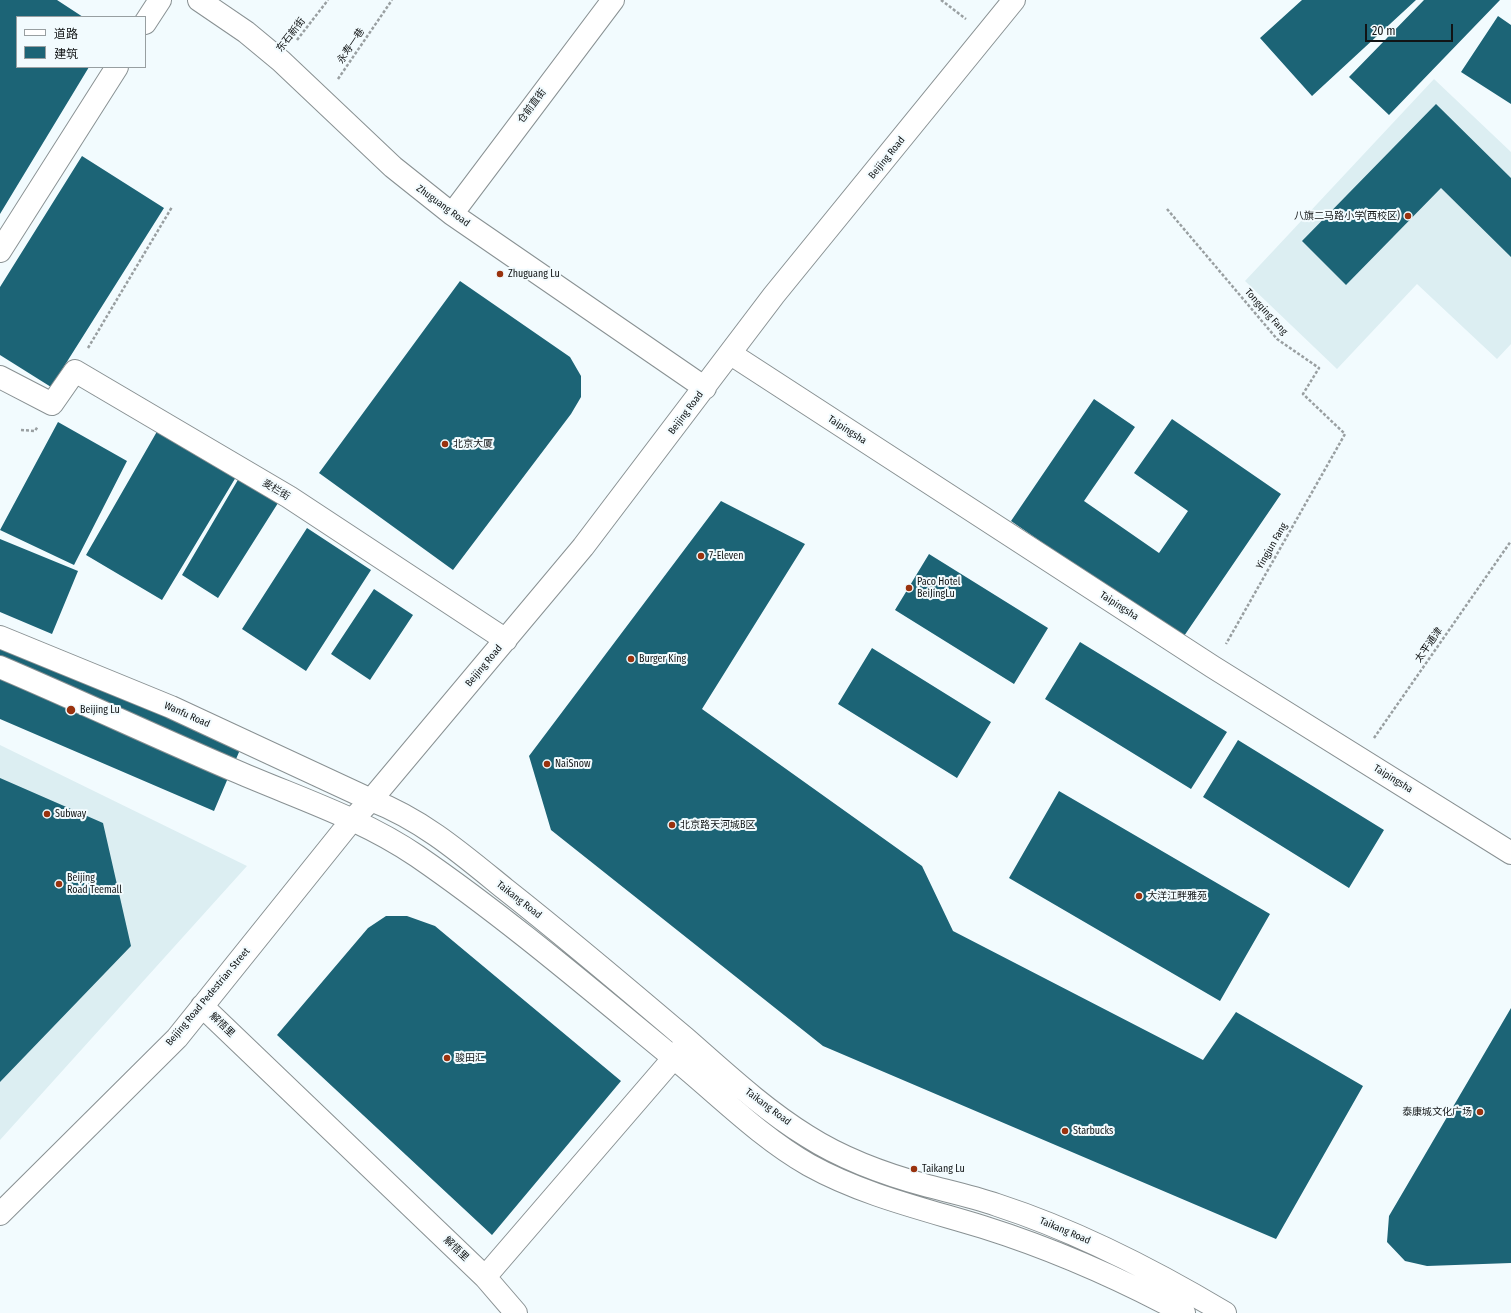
<!DOCTYPE html>
<html>
<head>
<meta charset="utf-8">
<style>
	body { margin:0 }
	#map { position:relative; width:1511px; height:1313px; overflow:hidden; background:#f2fbfe; font-family:"Fira Sans Condensed","Noto Sans SC",sans-serif }
	canvas { display:block }
	.legend { position:absolute; left:16px; top:16px; width:130px; height:52px; box-sizing:border-box; background:#f2fbfe; border:1px solid #989fa1; margin:0; padding:5px 7px; list-style:none; font-size:12px; color:#111415 }
	.legend li { display:flex; align-items:center; gap:8px; height:20px }
	.legend b { width:20px; border:1px solid #989fa1 }
	.scale { position:absolute; left:1365px; top:24px; width:88px; height:18px; box-sizing:border-box; border:2px solid #111415; border-top:0; padding-left:5px; font-size:12px; line-height:14px; white-space:nowrap; color:#111415; -webkit-text-stroke:3px #f2fbfe; paint-order:stroke }
</style>
</head>
<body>
<div id="map">
<canvas width="1511" height="1313"></canvas>
<ul class="legend">
<li><b style="height:5px;background:#fff"></b>道路</li>
<li><b style="height:11px;background:#1c6476"></b>建筑</li>
</ul>
<div class="scale">20 m</div>
</div>
<script>
const ctx = document.querySelector('canvas').getContext('2d');
ctx.lineJoin = 'round';
function fillPath(path, color) {
  ctx.fillStyle = color;
  ctx.fill(path, 'evenodd');
}
function stroke(path, color, width, dash) {
  ctx.strokeStyle = color;
  ctx.lineWidth = width;
  ctx.lineCap = dash ? 'butt' : 'round';
  ctx.setLineDash(dash || []);
  ctx.stroke(path);
}
function drawText(font, color, halo, rows, align = 'center') {
  ctx.font = font + ' "Fira Sans Condensed","Noto Sans SC",sans-serif';
  ctx.lineWidth = 4;
  ctx.setLineDash([]);
  ctx.textBaseline = 'middle';
  ctx.strokeStyle = halo;
  ctx.fillStyle = color;
  for (const [text, x, y, turn = 0] of rows) {
    ctx.save();
    ctx.translate(x, y);
    ctx.rotate((+turn || 0) * Math.PI / 180);
    ctx.textAlign = isNaN(turn) ? turn : align;
    if (halo) ctx.strokeText(text, 0, 0);
    ctx.fillText(text, 0, 0);
    ctx.restore();
  }
}
fillPath(new Path2D(`
	M1434 79 1511 152V344L1497 359 1417 284 1337 369 1245 281Z
	M0 745 247 866 0 1140Z`), '#dceef2');
fillPath(new Path2D(`
	M0 0H57L83 17H17V67H89L0 214Z
	M1302 0H1416L1312 96 1260 38Z
	M1424 0H1500L1389 115 1349 77Z
	M1498 16 1511 25V104L1461 72Z
	M1436 104 1511 178V257L1441 188 1346 285 1302 241Z
	M82 156 164 208 51 387 0 355V287Z
	M460 281 570 357 581 376V397L571 414 453 570 319 473Z
	M1094 399 1135 427 1084 501 1159 553 1188 511 1134 473 1172 419 1281 494 1182 639 1011 521Z
	M58 422 127 461 74 565 0 530Z
	M159 428 236 477 162 600 86 555Z
	M239 478 278 503 218 598 182 575Z
	M721 501 805 544 702 709 922 866 953 931 1203 1060 1236 1012 1363 1086 1276 1239 823 1046 551 830 529 756Z
	M307 528 371 570 306 671 242 629Z
	M0 539 78 571 52 634 0 612Z
	M929 554 1048 628 1014 684 895 610Z
	M374 589 413 615 370 680 331 654Z
	M0 642 242 745 214 811 0 719Z
	M1080 642 1227 732 1191 789 1045 699Z
	M872 648 991 722 957 778 838 704Z
	M1238 740 1384 830 1349 888 1203 797Z
	M0 778 103 823 131 946 0 1082Z
	M1059 791 1270 914 1220 1001 1009 878Z
	M386 916H407L435 926 621 1081 492 1235 277 1035 368 928Z
	M1511 1008V1263L1427 1266 1405 1261 1387 1242 1389 1216Z`), '#1c6476');
const minor = new Path2D(`
	M199 0 246 32 281 61 393 167 452 214 705 388
	M145 23 160 0
	M452 214 613 0
	M0 251 117 67
	M731 354 1213 667 1511 853
	M0 377 52 404 75 371 289 497 506 640
	M0 637 171 707 371 800C423 820 462 854 505 889 566 937 625 987 685 1038 724 1072 762 1108 807 1136 843 1159 887 1175 928 1186 951 1192 974 1197 997 1205 1077 1231 1153 1270 1225 1313
	M0 667C80 701 158 738 238 772 298 798 363 819 417 856 507 918 591 990 675 1059 719 1095 760 1137 809 1165 863 1195 924 1209 983 1227 1053 1249 1119 1278 1184 1313
	M202 1006 485 1277 516 1313
	M0 1214 177 1038 352 820 371 800 583 547 774 295 1014 0
	M485 1277 684 1046`);
stroke(minor, '#899193', 24);
stroke(new Path2D(`
	M941 0 966 19
	M297 40 328 0
	M338 79 392 0
	M1167 209 1277 339 1319 368 1303 394 1345 434 1226 644
	M88 348 172 207
	M21 430 35 431 38 426
	M1374 738 1511 541`), '#999fa1', 2.5, [3, 2]);
stroke(minor, '#fff', 22);
for (const [x, y, r, color] of [
	[1408,216,4,"#99320e"],
	[500,274,4,"#99320e"],
	[445,444,4,"#99320e"],
	[701,556,4,"#99320e"],
	[909,588,4,"#99320e"],
	[631,659,4,"#99320e"],
	[71,710,5,"#99320e"],
	[547,764,4,"#99320e"],
	[47,814,4,"#99320e"],
	[672,825,4,"#99320e"],
	[59,884,4,"#99320e"],
	[1139,896,4,"#99320e"],
	[447,1058,4,"#99320e"],
	[1480,1112,4,"#99320e"],
	[1065,1131,4,"#99320e"],
	[914,1169,4,"#99320e"]
]) {
  const dot = new Path2D();
  dot.arc(x, y, r, 0, 2 * Math.PI);
  ctx.fillStyle = color;
  ctx.fill(dot);
  stroke(dot, '#f2fbfe', 1.5);
}
drawText('10px', '#111415', '#f2fbfe', [
	["东石新街",291,35,-52],
	["永寿一巷",351,46,-56],
	["仓前直街",532,106,-53],
	["Beijing Road",887,158,-51],
	["Zhuguang Road",443,206,36],
	["Tongqing Fang",1266,312,48],
	["Beijing Road",686,413,-53],
	["Taipingsha",847,430,33],
	["麦栏街",276,490,31],
	["Yingjun Fang",1272,546,-60],
	["Taipingsha",1119,606,33],
	["太平通津",1429,645,-55],
	["Beijing Road",484,666,-50],
	["Wanfu Road",187,715,24],
	["Taipingsha",1393,779,32],
	["Taikang Road",519,900,38],
	["Beijing Road Pedestrian Street",208,997,-50],
	["解悟里",222,1025,44],
	["Taikang Road",768,1107,37],
	["Taikang Road",1065,1231,23],
	["解悟里",456,1249,44]
]);
drawText('10px', '#111415', '#f2fbfe', [
	["八旗二马路小学(西校区)",1400,216,"right"],
	["Zhuguang Lu",508,274],
	["北京大厦",453,444],
	["7-Eleven",709,556],
	["Paco Hotel",917,582],
	["BeiJingLu",917,594],
	["Burger King",639,659],
	["Beijing Lu",80,710],
	["NaiSnow",555,764],
	["Subway",55,814],
	["北京路天河城B区",680,825],
	["Beijing",67,878],
	["Road Teemall",67,890],
	["大洋江畔雅苑",1147,896],
	["骏田汇",455,1058],
	["泰康城文化广场",1472,1112,"right"],
	["Starbucks",1073,1131],
	["Taikang Lu",922,1169]
], 'left');
</script>
</body>
</html>
